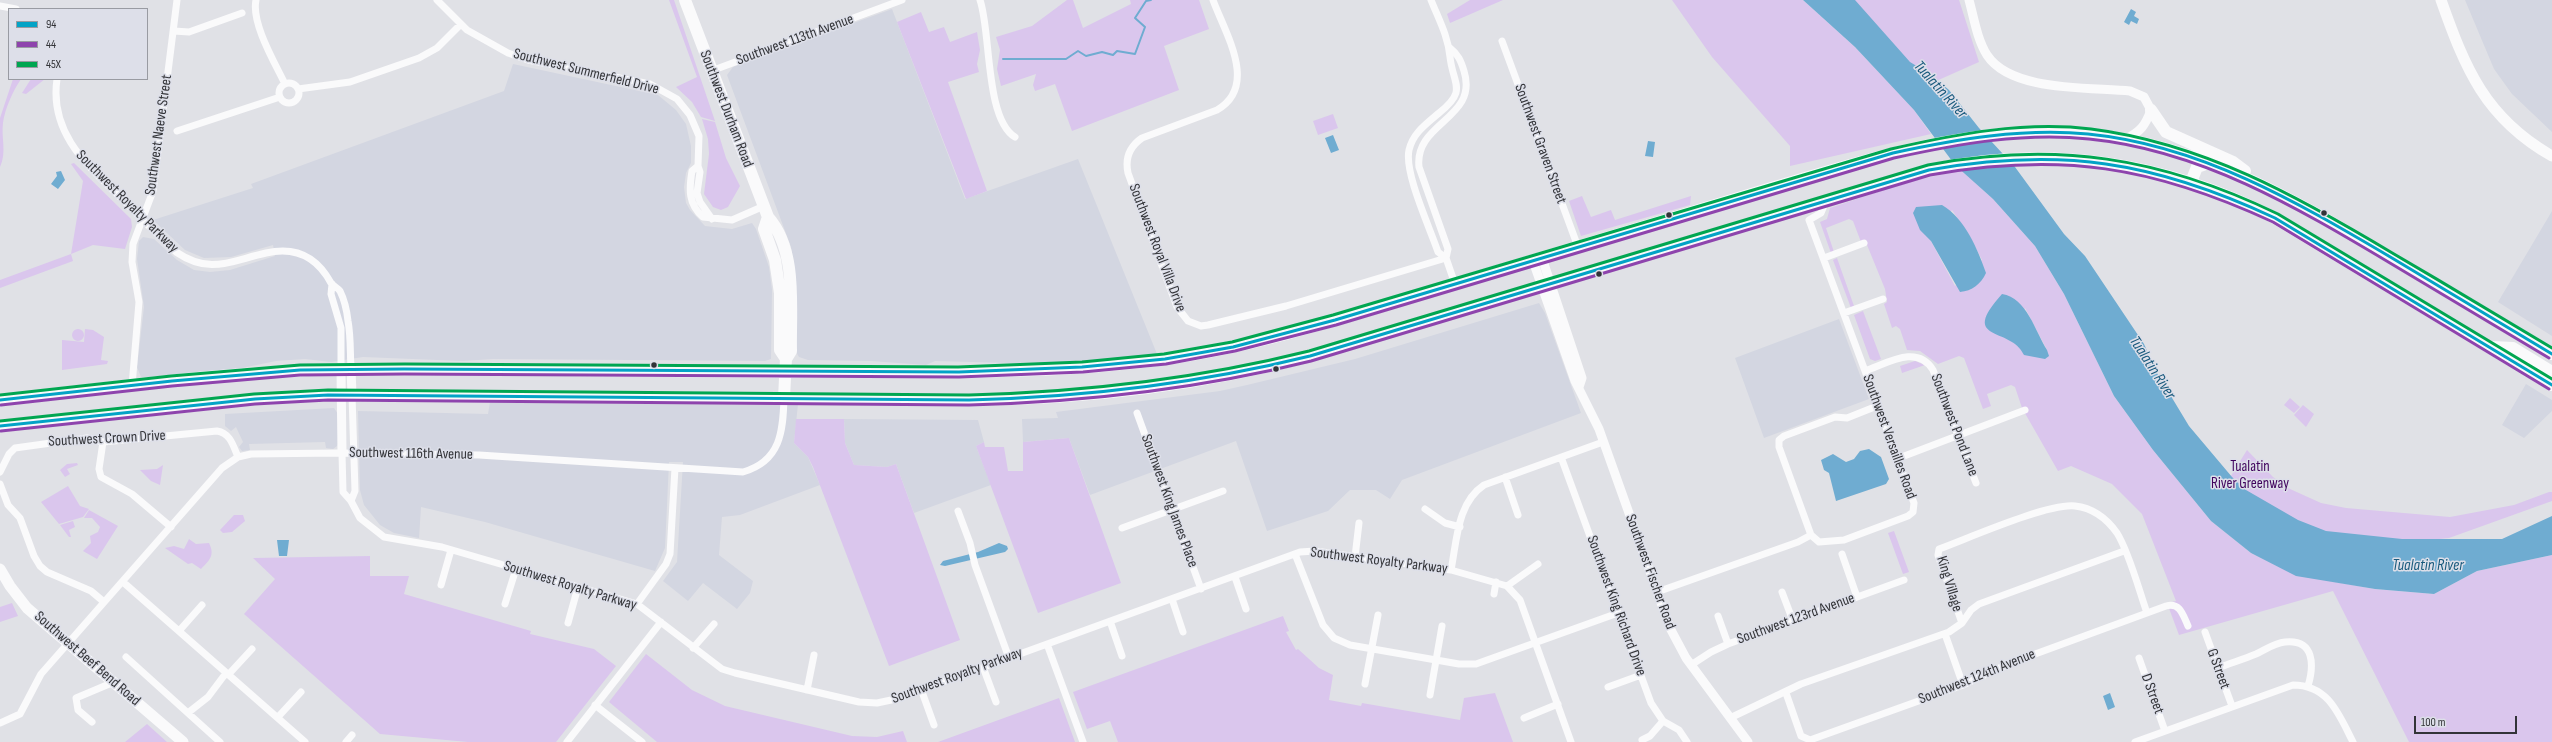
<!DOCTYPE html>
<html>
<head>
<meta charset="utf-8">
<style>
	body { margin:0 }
	#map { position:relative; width:2552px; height:742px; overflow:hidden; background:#e0e1e6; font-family:"Sofia Sans Condensed",sans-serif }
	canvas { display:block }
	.legend { position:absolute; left:8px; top:8px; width:140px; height:72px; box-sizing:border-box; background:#dddfe9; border:1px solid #999ba2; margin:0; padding:5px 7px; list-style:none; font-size:12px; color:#333438 }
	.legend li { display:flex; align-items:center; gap:8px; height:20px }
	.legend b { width:20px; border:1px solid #999ba2 }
	.scale { position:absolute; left:2414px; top:716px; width:103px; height:18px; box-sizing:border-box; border:2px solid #333438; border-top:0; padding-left:5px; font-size:12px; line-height:14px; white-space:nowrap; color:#333438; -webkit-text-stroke:3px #dddfe9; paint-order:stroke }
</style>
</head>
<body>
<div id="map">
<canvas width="2552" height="742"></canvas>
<ul class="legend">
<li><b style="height:5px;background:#03a3c6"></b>94</li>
<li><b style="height:5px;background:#8e44ad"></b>44</li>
<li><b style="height:5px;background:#00a651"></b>45X</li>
</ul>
<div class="scale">100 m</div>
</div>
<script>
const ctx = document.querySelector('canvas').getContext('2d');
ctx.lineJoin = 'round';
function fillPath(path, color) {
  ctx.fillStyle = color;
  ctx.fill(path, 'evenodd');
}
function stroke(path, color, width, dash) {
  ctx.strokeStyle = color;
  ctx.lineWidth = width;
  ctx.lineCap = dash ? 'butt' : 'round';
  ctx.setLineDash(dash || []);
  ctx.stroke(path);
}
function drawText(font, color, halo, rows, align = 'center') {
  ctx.font = font + ' "Sofia Sans Condensed",sans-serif';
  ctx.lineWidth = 3;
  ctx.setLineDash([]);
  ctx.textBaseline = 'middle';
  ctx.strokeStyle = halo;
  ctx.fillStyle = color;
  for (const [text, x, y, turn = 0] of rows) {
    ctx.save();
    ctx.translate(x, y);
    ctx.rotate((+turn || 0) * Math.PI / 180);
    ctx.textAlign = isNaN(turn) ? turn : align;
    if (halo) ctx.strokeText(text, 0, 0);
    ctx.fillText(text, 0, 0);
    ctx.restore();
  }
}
fillPath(new Path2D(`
	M2465 0H2552V132L2512 94 2494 69Z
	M892 9 965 199 1078 159 1157 354 1076 362 1009 363 935 361 926 365 871 361 808 360 799 357 796 352 794 264 791 247 727 75 733 67Z
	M513 64 658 95 676 110 686 124 691 146V163L686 173 684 187 686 203 690 210 705 226 732 229 752 223 756 229 769 267 772 290 771 359 765 361 493 359 462 361 363 357 331 362 305 359 276 361 237 369 148 378 141 377 137 367 144 307 137 259 139 241 143 237 154 239 177 260 194 270 210 272 230 270 275 256 273 245 231 257 204 258 185 250 153 220 253 188 251 184 504 91Z
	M2552 211V336L2498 302Z
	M1539 303 1545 313 1581 413 1402 480 1390 499 1376 490H1350L1328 511 1267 531 1236 441 1090 495 1069 438 1023 442 1022 419 1058 418 1056 412 1220 391 1247 385 1355 359Z
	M1839 319 1869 399 1764 438 1735 358Z
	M2526 384 2552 400V411L2524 438 2502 425Z
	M490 402 798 404 794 443 808 457 820 485 740 515 722 517 719 555 753 581 750 593 737 609 703 583 688 601 663 581 677 562 683 462H669L665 548 655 571 485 522 421 507 419 538 394 533 380 525 364 505 360 490 358 411 488 414Z
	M334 408 338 414 339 441 337 446 333 449 326 448 325 442 249 444 250 450 242 451 239 447 243 442 236 427 231 431 225 426V414Z
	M844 419 978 420 984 442 976 446 991 485 914 513 896 464 887 467 854 465 845 443Z`), '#d3d6e1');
fillPath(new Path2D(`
	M669 0H674L715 121 701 117 692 102 676 87 697 77Z
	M1067 0H1073L1083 28 1131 4 1130 0H1199L1209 29 1164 46 1179 90 1072 131 1055 84 1035 91 1033 85 1036 74 1001 86 997 69 1000 50 996 37 1032 26Z
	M1470 0H1503L1450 23 1447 14Z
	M1672 0H1803L1855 47 1914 110 1931 134 1790 166V146L1712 57Z
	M1852 0H1959L1979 62 1925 86Z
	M921 12 929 32 944 27 950 42 977 32 980 50 977 64 979 72 948 82 987 191 966 199 897 22Z
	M13 79H21C13 91 5 108 3 123 1 138 7 152 0 167V118Z
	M31 79H45L26 94 22 93Z
	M1333 114 1338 128 1318 135 1313 121Z
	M702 119 715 122 726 158 740 186 728 207 721 210 713 207 704 194 709 154 708 139Z
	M74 163 131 219 132 227 125 249 93 245 71 254 73 261 0 288V280L71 254 83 181 71 164Z
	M1961 170 1993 199 2035 246 2064 294 2114 396 2153 450 2211 521 2251 553 2296 575 2375 589 2434 594 2477 571 2552 555V742H2409L2333 591 2179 635 2167 603 2176 601 2142 514 2112 484 2071 466 2058 471 2022 408 2015 387 2011 385 1987 394 1991 406 1983 409 1964 358 1959 356 1938 364 1920 351 1907 350 1900 329 1896 326 1892 328 1884 304 1887 302 1885 289 1865 240 1861 242 1853 221 1849 219 1826 228 1834 252 1831 253 1820 222 1827 219 1830 208 1904 183ZM1952 210 1969 235 1982 260 1955 286 1931 241ZM2025 308 2047 350 2021 348 2010 340Z
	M1582 196 1591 217 1611 210 1615 220 1691 196 1690 205 1581 236 1569 201Z
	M1837 258 1854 306 1851 308 1833 260Z
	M1863 311 1881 359 1875 361 1870 359 1854 315Z
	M85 329 93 330 104 337 101 360 108 361 107 364 62 370V340L84 342Z
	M72 335a6 6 0 1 1 12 0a6 6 0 1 1-12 0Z
	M1915 361 1925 365 1902 373 1900 366Z
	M2290 398 2300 407 2294 413 2284 405Z
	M2303 405 2314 414 2306 427 2294 415Z
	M796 419H844L845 443 854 465 887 467 896 464 960 640 889 666 813 467 808 457 794 443Z
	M1069 438 1121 583 1038 613 976 446 984 442 985 447H1004L1008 471H1023V442Z
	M2247 450 2273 477 2290 489 2321 503 2346 508 2450 517 2514 505 2549 492H2552V501L2449 538 2420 541 2347 537 2290 521 2229 479Z
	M77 463 78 465 67 469 70 474 65 477 60 470 67 464Z
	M163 465 160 485 151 481 140 470 157 469Z
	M68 486 80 506 89 509 83 517 59 524 41 502Z
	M89 510 118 526 97 559 83 551 91 543 90 536 98 532 100 527 92 518H84Z
	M234 515H243L245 521 232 532 223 533 220 530Z
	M73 521 75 527 69 530 71 537H69L60 525Z
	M1894 531 1909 572 1903 574 1888 533Z
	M189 539 196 544 209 543C215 555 210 560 201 569L192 563 188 564 165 548 174 546 184 549Z
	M370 556V576H409L404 594 531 631 530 634 594 649 616 666 556 742H468L380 734 244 614 275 579 253 558Z
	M12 603 18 616 0 622V607Z
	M1283 616 1289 631 1286 632 1296 650 1298 649 1319 668 1333 675 1329 700 1361 706 1362 703 1460 720 1464 698 1495 693 1513 742H1118L1110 721 1087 729 1073 692Z
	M646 654 692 690 725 706 852 736 877 737 903 731 907 742H657L609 702Z
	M1059 698 1075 742H938Z
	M147 724 167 742H125Z`), '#dac6ed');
fillPath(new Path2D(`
	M1803 0H1855L1910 62 1933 76 1949 90 1979 128 2015 167 2064 234 2085 256 2144 344 2157 373 2189 426 2232 477 2246 490 2298 520 2326 531 2402 539H2502L2552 516V555L2477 571 2434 594 2375 589 2296 576 2251 553 2211 521 2153 450 2114 396 2064 294 2035 246 1993 199 1955 165 1914 110 1855 47Z
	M2131 9 2136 12 2134 16 2139 19 2137 24 2131 21 2129 25 2124 22Z
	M1333 135 1339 150 1331 153 1325 138Z
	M1648 141 1655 142 1653 157 1645 156Z
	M61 171 65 180 58 189 51 184 57 176 56 172Z
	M1942 205C1965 218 1978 250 1986 273 1981 284 1972 291 1960 292L1931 241 1920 230 1913 213 1916 207Z
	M2002 294C2027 298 2035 331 2047 350L2049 356 2045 359 2024 355C2011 326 1958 343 2002 294Z
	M1869 449 1881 457 1889 479 1886 484 1836 501 1829 473 1824 470 1821 460 1833 454 1846 462 1854 459 1860 451Z
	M277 540H289L287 556H279Z
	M999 543 1007 546 1008 549 1005 552 945 566 940 565 943 561 978 552Z
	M2110 693 2115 707 2108 710 2103 696Z`), '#6facd1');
stroke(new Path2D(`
	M1003 59H1066L1078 51 1086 56 1102 52 1113 55 1117 51 1135 54 1145 27 1135 18 1146 1 1151 0`), '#6facd1', 2);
stroke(new Path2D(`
	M256 0C251 23 275 63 285 84
	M437 0 467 30 508 53 528 60 650 84 677 99 690 115 699 136 698 166 700 172 697 193 700 202 712 219
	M980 0C991 31 985 119 1015 137
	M1213 0C1225 33 1259 86 1217 110L1142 138C1129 147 1125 159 1128 173L1177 307 1188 321 1201 326 1208 325 1286 306 1446 258
	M1431 0C1439 20 1448 36 1450 57 1453 85 1468 90 1439 113 1426 124 1413 133 1409 150 1404 173 1430 228 1438 252L1446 258
	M0 6 16 9
	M174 31 189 32 242 13
	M1502 41 1578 247
	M1450 48C1458 54 1461 61 1464 71 1479 119 1414 122 1419 167L1448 249 1446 258 1455 284
	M711 71 902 0
	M57 79C49 134 88 166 124 201 141 218 158 236 176 252 210 275 230 261 266 253 296 246 317 257 331 283 333 286 338 288 340 291 344 299 347 312 348 321 351 337 350 353 351 369
	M279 93a10 10 0 1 1 20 0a10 10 0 1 1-20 0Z
	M298 89 350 82 419 58 437 48 460 25
	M177 131 280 97
	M698 166 692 171C689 189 688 204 703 217L732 220 764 206
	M1826 201 1821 213 1809 220 1914 503 1913 512 1908 516 1844 540 1819 542 1811 535 1779 447V440L1784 436 1835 417 1847 418 1872 408
	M1824 258 1864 243
	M332 284 331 294 341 328V369
	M1844 313 1883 299
	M1865 371C1888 363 1917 344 1933 370L1976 483
	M132 386 139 302 132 262 133 244 153 191 177 0
	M1137 413 1201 589
	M103 442 99 469 101 477 132 494 171 527
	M342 453 343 492 351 501 360 518 384 537 442 547 637 604 722 669 735 673 859 702 877 703 896 699 1300 552 1315 551 1451 570 1507 586 1520 600 1571 742
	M1561 457 1651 703 1663 721 1679 730 1687 742
	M1899 458 2025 410
	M0 472 9 454 15 448 87 438 103 442 217 431C230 433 233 445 238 457
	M1505 477 1518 515
	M0 484 8 505 20 518 34 556 40 566 47 572 91 591 104 602
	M351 501 355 491 352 395
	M1425 509 1445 523 1460 527
	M958 511 970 543 975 565 1009 658
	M1122 528 1223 491
	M1295 554 1323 625 1334 638 1350 645 1459 664H1476L1618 613
	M1842 554 1857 597
	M1355 557 1359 523
	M1451 570C1457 540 1457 503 1484 485L1603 442
	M1235 577 1246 609
	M123 582 305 742
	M441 585 451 550
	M1507 586 1538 564
	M1657 592 1798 542 1811 535
	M1782 592 1793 621
	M1494 594 1496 582
	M1172 599 1183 632
	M505 604 516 569
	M637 604 666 564 670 554 675 468
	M1718 616 1728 644
	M1110 621 1122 656
	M568 623 578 587
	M1962 623 1971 610 1979 604 2124 551
	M179 631 202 605
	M2205 632 2232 706
	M1945 634 1963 685
	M1047 644 1083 742
	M693 648 714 624
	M126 657 220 742
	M2139 658 2165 731
	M1691 665 1711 652 1728 644 1904 580
	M983 667 996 702
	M2218 668C2231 663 2244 659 2256 654 2265 650 2274 643 2285 642 2315 639 2314 666 2308 686
	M228 675 252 649
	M1365 684 1378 615
	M1608 687 1641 675
	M921 689 934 725
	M807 690 814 655
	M1786 693 1801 736 1810 740 1963 685 2008 664 2166 606C2180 602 2183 615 2188 626
	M1430 695 1442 626
	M595 705 642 742
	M189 712 208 697 226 673
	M278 717 301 692
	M1524 718 1558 704
	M1730 718 1801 684 1949 632 1962 623 1938 555 1939 549C1969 538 2048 503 2075 506 2093 508 2107 519 2117 533 2129 552 2139 590 2147 613
	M92 722 78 710 76 698 114 682
	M0 723 20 714 41 674 222 468 238 457 251 454 338 453 479 455 743 472C781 461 783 431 784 398
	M1642 740 1650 736 1663 721
	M346 742 352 735
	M567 742 661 622
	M2135 742 2293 685C2329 685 2339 715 2353 742`), '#fafafb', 7);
stroke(new Path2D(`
	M1969 0C1974 18 1977 39 1987 55 2011 92 2090 87 2130 91L2144 97 2151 110C2145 126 2141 131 2126 139
	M1542 258 1582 378 1579 387
	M1533 261 1575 381 1599 429 1670 628 1686 658 1748 742
	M341 369 342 453
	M351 369 352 395`), '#fafafb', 9);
stroke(new Path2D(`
	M2441 0C2465 68 2485 118 2552 156
	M0 569 10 586 27 608 183 742`), '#fafafb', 11);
stroke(new Path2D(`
	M685 0 768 217C798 251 790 308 791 351L786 359 784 398
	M768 217 764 229 775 260 780 293V350L786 359`), '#fafafb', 12);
stroke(new Path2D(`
	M2151 110 2166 132 2233 162 2245 171
	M2191 182 2197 167 2211 162
	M2492 347 2513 348 2552 372
	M0 400C114 388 229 371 343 369 507 368 671 372 834 372 945 372 1055 374 1165 359 1257 346 1346 317 1435 290 1549 256 1663 220 1778 186 1880 156 1981 123 2089 134 2205 146 2295 200 2393 259 2446 290 2499 322 2552 354
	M0 426 255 399 328 395 969 400C1085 399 1198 386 1310 356L1929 170C2049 144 2166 162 2275 218L2552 385`), '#fafafb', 12);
stroke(new Path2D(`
	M0 400 172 381 300 370 404 369 959 372 1082 367 1165 359 1233 347 1335 320 1893 153C1957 139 2022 128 2088 134 2200 145 2297 202 2392 258 2445 290 2499 322 2552 354
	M0 426 255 399 328 395 969 400C1085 397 1197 384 1310 356L1929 170C2061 147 2153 161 2275 218L2552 385`), '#03a3c6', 3);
stroke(new Path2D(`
	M1 405 172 386 300 375 404 374 959 377 1083 372 1166 364 1235 351 1336 325 1894 158C1958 144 2023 132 2089 139 2200 150 2296 207 2390 263 2443 295 2496 326 2549 358
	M1 431 255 404 328 400 969 405C1085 402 1199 389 1311 361L1930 175C2061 152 2152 166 2273 222L2549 389`), '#8e44ad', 3);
stroke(new Path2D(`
	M0 395 171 376 300 365 405 364 958 367 1082 362 1164 354 1232 342 1333 315 1891 149C1956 134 2024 121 2091 129 2203 143 2299 197 2394 254 2447 285 2500 317 2552 348
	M0 421 254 394 328 390 969 395C1084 392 1197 379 1309 351L1928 165C2056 141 2160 157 2278 214L2552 379`), '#00a651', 3);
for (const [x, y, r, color] of [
	[2324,213,3.5,"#333438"],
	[1669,215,3.5,"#333438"],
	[1599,274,3.5,"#333438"],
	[654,365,3.5,"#333438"],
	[1276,369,3.5,"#333438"]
]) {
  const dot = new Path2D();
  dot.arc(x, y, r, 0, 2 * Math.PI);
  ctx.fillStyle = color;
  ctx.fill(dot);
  stroke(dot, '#dddfe9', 1.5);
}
drawText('15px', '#333438', '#dddfe9', [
	["Southwest 113th Avenue",795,40,-20],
	["Southwest Summerfield Drive",586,72,14],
	["Southwest Durham Road",726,109,69],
	["Southwest Naeve Street",159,135,-82],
	["Southwest Graven Street",1540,144,70],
	["Southwest Royalty Parkway",127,202,45],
	["Southwest Royal Villa Drive",1157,248,69],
	["Southwest Pond Lane",1954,425,69],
	["Southwest Versailles Road",1889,437,70],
	["Southwest Crown Drive",107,439,-3],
	["Southwest 116th Avenue",411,454,1],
	["Southwest King James Place",1169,501,70],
	["Southwest Royalty Parkway",1379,561,7],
	["Southwest Fischer Road",1650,572,70],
	["King Village",1949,584,73],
	["Southwest Royalty Parkway",570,586,17],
	["Southwest King Richard Drive",1616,606,70],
	["Southwest 123rd Avenue",1796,619,-20],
	["Southwest Beef Bend Road",87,659,41],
	["G Street",2218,669,70],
	["Southwest Royalty Parkway",957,676,-20],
	["Southwest 124th Avenue",1977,677,-22],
	["D Street",2152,694,70]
]);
drawText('15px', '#40035d', '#dddfe9', [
	["Tualatin",2250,467],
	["River Greenway",2250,484]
]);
drawText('italic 16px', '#195a7d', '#dddfe9', [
	["Tualatin River",1940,90,48],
	["Tualatin River",2152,368,57],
	["Tualatin River",2428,566]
]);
</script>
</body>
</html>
